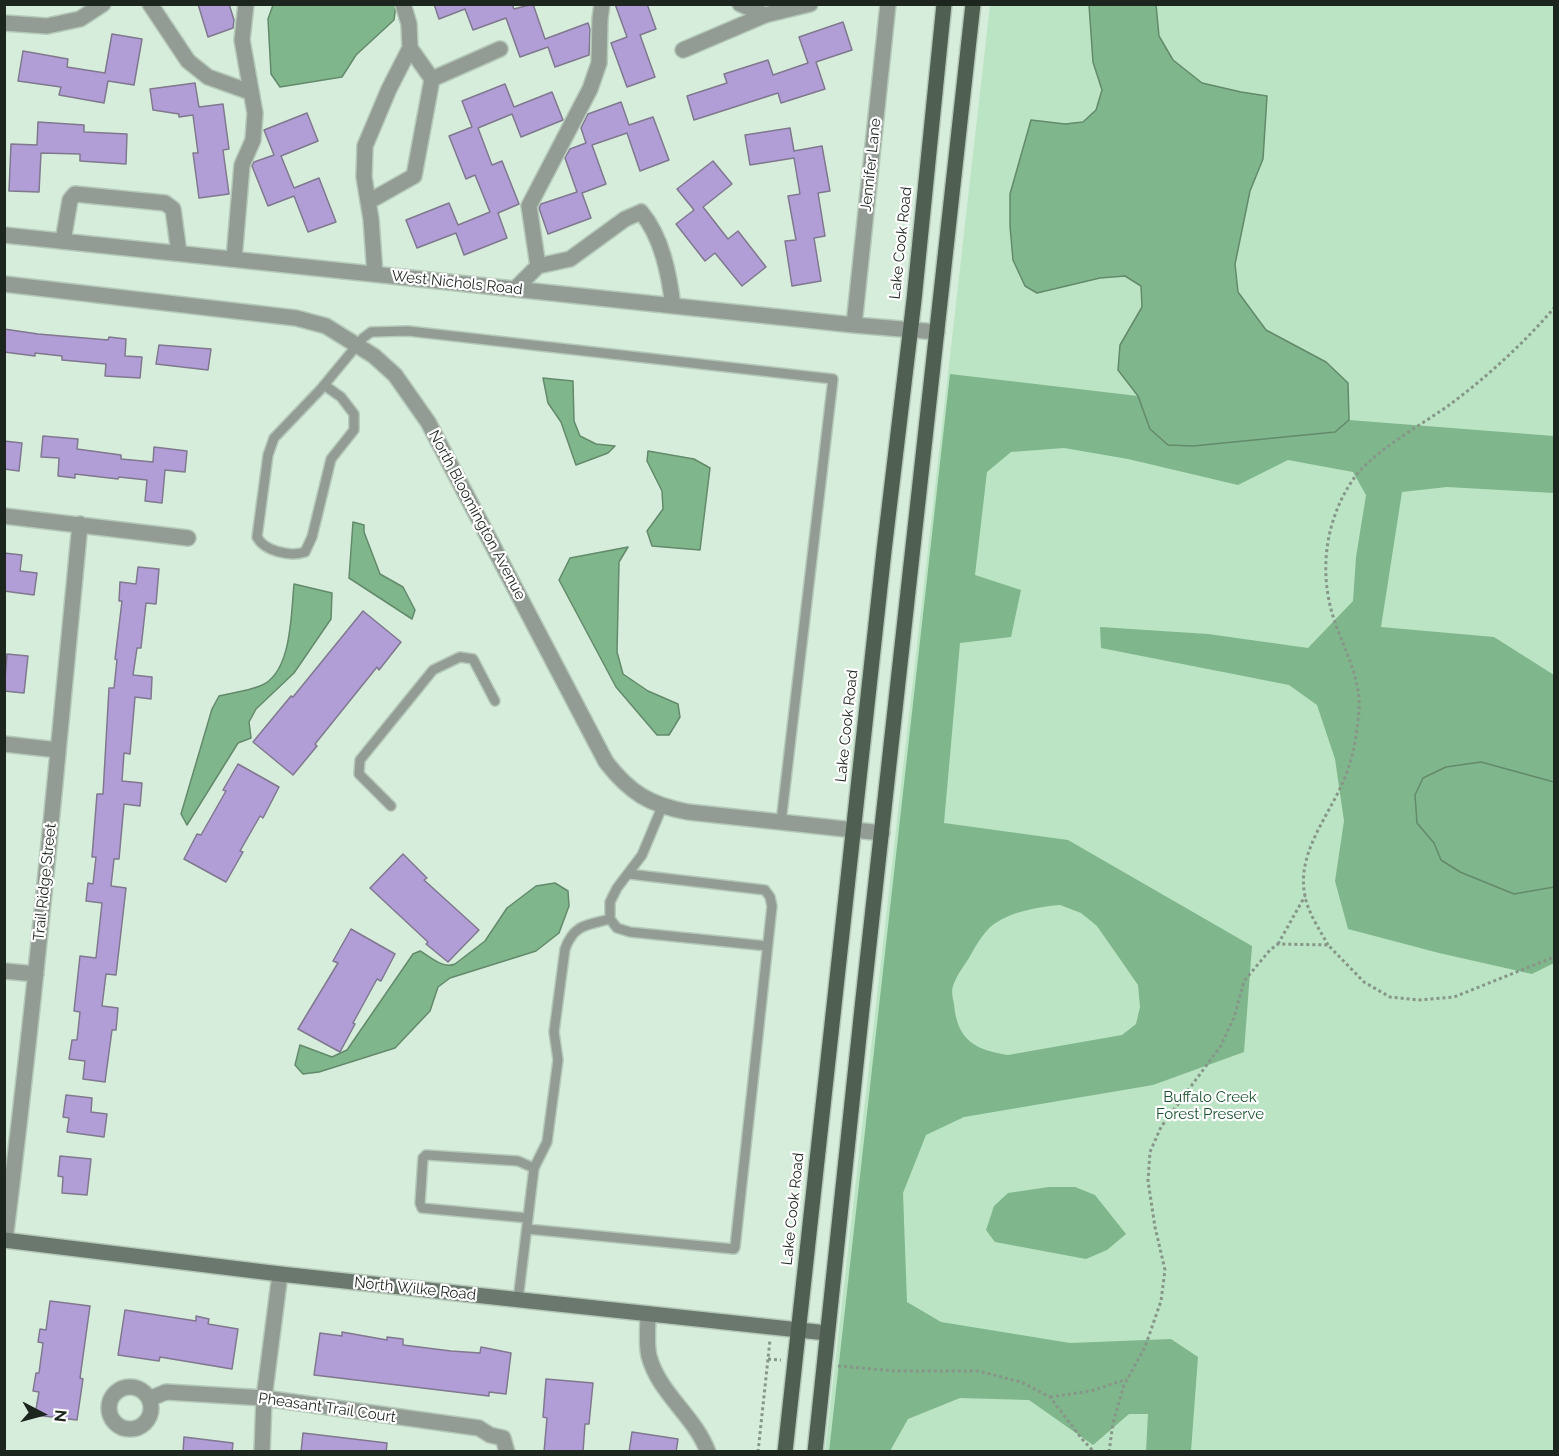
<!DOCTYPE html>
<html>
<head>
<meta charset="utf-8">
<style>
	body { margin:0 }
	#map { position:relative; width:1559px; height:1456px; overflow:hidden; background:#d7eddb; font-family:Raleway,sans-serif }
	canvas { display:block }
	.frame { position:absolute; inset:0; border:6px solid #1c251e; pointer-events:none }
	.north { position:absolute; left:12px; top:1384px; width:60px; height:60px; -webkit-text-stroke:4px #fff; paint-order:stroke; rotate:96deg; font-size:16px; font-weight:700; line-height:24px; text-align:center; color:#1c251e }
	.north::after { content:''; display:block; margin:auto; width:21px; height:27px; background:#1c251e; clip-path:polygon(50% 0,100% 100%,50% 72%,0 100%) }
</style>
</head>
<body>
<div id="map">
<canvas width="1559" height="1456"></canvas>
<div class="frame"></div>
<div class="north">N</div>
</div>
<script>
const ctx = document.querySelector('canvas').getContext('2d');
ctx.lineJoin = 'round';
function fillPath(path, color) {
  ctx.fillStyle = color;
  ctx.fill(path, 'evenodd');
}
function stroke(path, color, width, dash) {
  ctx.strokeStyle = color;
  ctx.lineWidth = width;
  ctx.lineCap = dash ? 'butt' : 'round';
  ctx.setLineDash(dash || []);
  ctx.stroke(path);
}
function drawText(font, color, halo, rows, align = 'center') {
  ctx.font = font + ' Raleway,sans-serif';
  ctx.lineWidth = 4.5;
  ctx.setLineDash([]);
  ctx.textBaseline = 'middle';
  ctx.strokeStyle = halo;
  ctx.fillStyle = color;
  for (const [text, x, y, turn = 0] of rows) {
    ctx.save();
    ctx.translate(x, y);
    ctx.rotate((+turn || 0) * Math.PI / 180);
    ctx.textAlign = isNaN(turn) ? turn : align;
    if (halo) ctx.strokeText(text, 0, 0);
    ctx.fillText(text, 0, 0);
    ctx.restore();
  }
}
fillPath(new Path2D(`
	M990 5H1554V1451L825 1452Z`), '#bae4c3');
fillPath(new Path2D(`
	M950 374 1138 396 1150 429 1335 432 1349 420 1554 436V493L1447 487 1402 492 1381 627 1494 637 1554 675V963L1532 974 1439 953 1348 929 1335 881 1344 821 1335 759 1317 705 1289 685 1101 648 1100 627 1208 634 1308 648 1353 601 1356 557 1366 495 1353 472 1288 460 1238 485 1128 459 1064 448 1011 452 987 472 975 575 1021 590 1011 637 960 643 944 823 1068 840 1252 946 1244 1052 1153 1085 964 1117 926 1135 903 1193 907 1302 941 1322 1070 1343 1171 1339 1198 1357 1191 1451H1146L1148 1414H1129L1093 1445 1029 1400 960 1398 908 1419 890 1451 829 1452ZM1060 905 1081 913 1097 926 1138 985 1140 1007 1136 1024 1122 1035 1008 1055C975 1050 957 1040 954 1004 953 999 951 991 953 986 956 976 964 966 969 958 975 947 984 931 994 924 1013 911 1038 907 1060 905Z
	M1049 1187H1075L1095 1195 1126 1234 1107 1250 1086 1259 995 1242 986 1230 994 1206 1008 1193Z`), '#80b68c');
const water = new Path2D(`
	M396 4 394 20 356 55 342 77 280 87 271 74 268 19 273 5Z
	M1089 5H1156L1159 36 1173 60 1202 83 1241 92 1267 96 1263 159 1250 191 1235 264 1238 292 1266 330 1326 362 1348 383 1349 420 1335 432 1193 446 1168 445 1150 429 1138 396 1118 370 1120 345 1142 307 1141 286 1125 276 1100 278 1037 293 1025 286 1013 260 1010 226V194L1031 120 1065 124 1083 122 1096 110 1102 90 1093 62Z
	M543 378 573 381 574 421 580 436 596 444 615 446 608 453 576 465 561 422 548 403Z
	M648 451 694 459 710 468 700 550 652 546 647 531 663 509 662 491 647 461Z
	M353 522 364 525V532L380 574 403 587 415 610 412 619 349 578Z
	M628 547 619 562 617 652 623 674 648 691 678 704 680 717 669 735H657L616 687 559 580 570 558Z
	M294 584 332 593 331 619 294 673 256 709 249 722 251 738 238 743 187 825 181 814 212 709 219 696C232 693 247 691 260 686 292 674 291 614 294 584Z
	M1481 762 1554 782V887L1514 894 1460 872 1441 860 1434 843 1417 823 1415 795 1423 778 1446 767Z
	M555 883 568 891 569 906 559 933 536 951 450 978 438 987 430 1011 395 1048 319 1072 303 1074 295 1065 300 1045 332 1057 347 1050 413 954 420 951C431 957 443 969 455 964L485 941 507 908 536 886Z`);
fillPath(water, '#80b68c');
stroke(water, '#628a6b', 1.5);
const building = new Path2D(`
	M198 4H229L234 20 233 28 208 37Z
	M434 4H512L514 9 533 4 545 39 588 23 590 29 589 55 555 67 548 47 520 57 506 18 473 30 465 9 439 19Z
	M615 4H647L656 29 640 35 655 77 627 87 611 43 627 37Z
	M843 22 852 50 816 62 825 89 781 103 778 93 694 120 687 96 727 83 724 74 768 60 773 75 808 63 799 37Z
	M112 34 142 39 134 85 108 81 104 103 59 95 61 87 18 81 23 51 68 59 67 67 105 73Z
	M195 83 199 107 223 104 229 149 223 150 229 194 199 198 193 153H198L193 115 179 117V114L153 110 150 89Z
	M505 84 514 107 552 92 563 120 521 137 512 114 478 128 492 165 502 161 519 204 498 213 507 238 464 255 456 233 417 248 406 220 449 203 458 225 490 212 475 175 466 179 449 136 472 127 462 101Z
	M621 102 629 125 653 117 669 160 640 171 627 133 592 145 606 184 582 193 591 218 548 234 539 208 541 204 577 192 565 158 570 149 586 143 581 128 588 114Z
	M307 113 318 141 281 156 294 188 319 178 336 222 308 232 294 196 268 206 252 166 254 162 274 155 264 130Z
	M38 122 84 125V132L127 134 126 164 80 161V154L41 153 39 192 9 191 11 144 37 145Z
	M790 128 794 151 822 146 830 191 818 193 825 236 814 238 821 281 792 286 785 241 796 240 788 196 800 194 794 158 750 165 745 135Z
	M713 161 732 184 703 207 728 239 738 231 766 267 742 286 715 253 705 261 676 224 694 210 677 189Z
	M4 329 38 334 108 340 109 337 126 339 125 356 142 357 140 378 105 376 106 364 62 360V356L35 353V356L4 352Z
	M159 345 211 349 208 370 156 364Z
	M43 436 78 439 77 449 121 455V459L153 462 154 447 187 451 185 472 165 470 162 503 145 501 147 480 119 477 118 479 75 474V478L58 476 59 458 41 457Z
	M4 441 22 443 19 471 4 469Z
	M4 553 22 555 20 571 37 573 34 595 4 591Z
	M138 567 159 569 156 604 146 603 141 648H137L133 675 152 677 151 699 135 697 130 754 124 753 122 781 142 783 140 806 124 804 119 859H114L111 886 126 888 116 975 106 974 102 1006 118 1008 116 1030H112L105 1082 83 1079 85 1061 69 1059 72 1040H77L80 1012 74 1011 80 956 96 958 102 903 86 901 88 883 93 884 96 857H92L97 794H103L109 688H114L117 660 115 659 122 601H119L120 582 136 584Z
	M363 611 401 642 379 670 377 667 315 744 317 746 293 775 253 742 291 696 293 697Z
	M7 654 28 656 24 693 4 691Z
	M238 764 279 787 263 818 260 816 240 851 243 852 226 882 184 859 197 834 201 835 226 791 223 790Z
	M403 854 427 878 424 880 479 930 448 962 426 944 428 942 370 888Z
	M351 929 395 954 381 981 377 979 353 1023 355 1024 340 1052 298 1029 338 963 333 961Z
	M66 1095 92 1098 91 1112 107 1114 104 1137 67 1132 69 1118 63 1117Z
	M60 1156 91 1159 87 1195 62 1193 63 1177 58 1176Z
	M50 1301 90 1306 80 1378 83 1379 77 1420 35 1415 39 1392 33 1391 36 1373H39L43 1343 38 1342 40 1329 46 1330Z
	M125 1310 196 1321V1316L209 1319 208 1324 238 1329 232 1369 160 1357 159 1361 118 1355Z
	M342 1332 387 1340V1337L403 1339V1345L451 1351 480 1353 481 1347 511 1353 506 1394 489 1392V1396L314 1375 320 1333 342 1336Z
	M546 1379 593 1383 589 1424H585L583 1452H544L547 1418 543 1417Z
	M632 1432 678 1439 676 1452H629Z
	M303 1433 387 1443 386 1452H301Z
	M184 1437 233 1443 232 1452H183Z`);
fillPath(building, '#b19ed7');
stroke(building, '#7f788e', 1.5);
const lane = new Path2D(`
	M324 385 341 397 354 414V430L331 459 312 537 305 552C290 557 264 551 257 537L268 455 274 438 320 390 363 338 371 332 408 331 833 379 781 822
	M391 806 359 774 360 760 433 670 460 657 473 659 495 701
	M662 807 642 855 617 888 610 902V919L617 928 630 932 767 946
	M528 1218 422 1208 420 1203 423 1158 426 1155 518 1161 534 1168
	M527 1229 734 1249 735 1247 772 906 770 897 765 890 629 874
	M518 1300 534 1168 547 1142 558 1060 554 1032 565 949C574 924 587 925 610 919`);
const street = new Path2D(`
	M150 4 188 61 208 77 250 92
	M740 4 765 15
	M4 23 47 26 80 19 103 4
	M683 50 765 15 810 4
	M432 79 500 49
	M368 202 414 176 432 79 410 48
	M4 235 854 325 937 332
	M63 241 70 200 75 194 165 203 173 209 179 253
	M234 259 242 165 253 140 255 113 242 40 246 4
	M538 266 529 206 590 89 599 63 600 19 602 4
	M375 274 371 219 364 177 365 146 389 89 410 48 409 24 403 4
	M4 284 296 318 326 326 374 356 395 375 428 422 606 762C630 793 650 805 688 812L882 833
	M515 289 538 266 570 259 625 219 641 212C662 237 669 274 673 306
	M854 325 888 4
	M4 516 188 538
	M4 744 58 750
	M4 971 36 974
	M5 1240C35 1002 57 763 80 524
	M648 1314C648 1327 646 1344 649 1356 659 1394 695 1416 708 1452
	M109 1408a21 21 0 1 1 42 0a21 21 0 1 1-42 0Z
	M149 1399 166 1392 264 1398 479 1428 490 1435 503 1438 507 1452
	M262 1452 264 1398 280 1274`);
const secondary = new Path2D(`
	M4 1240 280 1274 827 1333`);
const primary = new Path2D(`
	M785 1452 884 551 914 300 944 4
	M815 1452 863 999 973 4`);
stroke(lane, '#b5c9b9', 12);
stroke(street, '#b5c9b9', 18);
stroke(secondary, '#b5c9b9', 18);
stroke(primary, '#b5c9b9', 18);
stroke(new Path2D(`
	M1278 944 1305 896
	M1328 945C1320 930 1308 913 1305 896 1296 854 1328 817 1343 782 1353 760 1357 735 1359 711 1361 680 1346 653 1336 625 1318 577 1324 523 1352 481 1372 451 1422 425 1452 403 1489 375 1524 343 1554 308
	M768 1359 781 1360
	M838 1366 895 1371H978L1021 1382 1050 1397 1082 1439 1094 1452
	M1050 1397 1091 1391 1127 1379
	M758 1452 770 1340
	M1109 1452 1113 1423 1124 1385 1145 1347 1161 1301 1165 1270 1155 1227 1148 1181 1150 1152 1161 1127 1220 1047 1234 1018 1244 981 1270 950 1278 944 1328 945 1364 982 1390 997 1419 1000 1454 997 1554 957`), '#869689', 3, [3, 3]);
stroke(lane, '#939c94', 9);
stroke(street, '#939c94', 15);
stroke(secondary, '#6b786d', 15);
stroke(primary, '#4f5f52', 15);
drawText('15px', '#1c251e', '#fff', [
	["Jennifer Lane",871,165,-84],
	["Lake Cook Road",901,243,-84],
	["West Nichols Road",457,283,6],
	["North Bloomington Avenue",477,515,62],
	["Lake Cook Road",847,726,-84],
	["Trail Ridge Street",45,882,-84],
	["Lake Cook Road",793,1209,-84],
	["North Wilke Road",415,1289,6],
	["Pheasant Trail Court",327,1408,8]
]);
drawText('15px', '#18542c', '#fff', [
	["Buffalo Creek",1210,1097],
	["Forest Preserve",1210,1114]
]);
</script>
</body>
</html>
